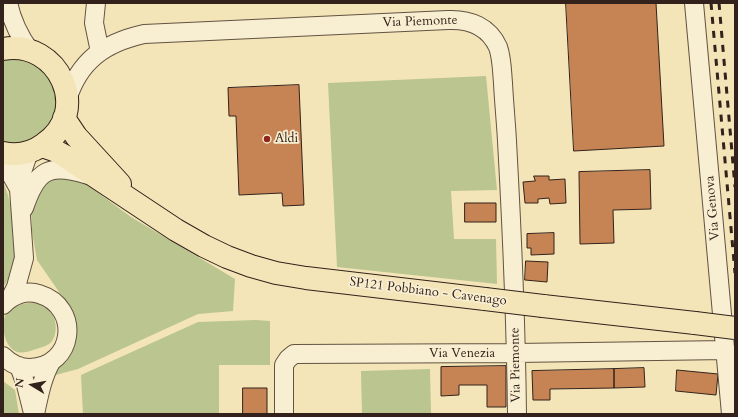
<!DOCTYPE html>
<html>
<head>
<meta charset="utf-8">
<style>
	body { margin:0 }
	#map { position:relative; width:738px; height:417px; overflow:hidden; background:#f4e5b8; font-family:Cardo,serif }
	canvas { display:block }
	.frame { position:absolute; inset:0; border:4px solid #32221b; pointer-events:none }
	.north { position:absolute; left:12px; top:365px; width:40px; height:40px; -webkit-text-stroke:3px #f8eed1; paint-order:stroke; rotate:280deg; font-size:11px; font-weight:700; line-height:16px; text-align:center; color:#32221b }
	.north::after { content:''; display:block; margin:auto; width:14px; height:18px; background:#32221b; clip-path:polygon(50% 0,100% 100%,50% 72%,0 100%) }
</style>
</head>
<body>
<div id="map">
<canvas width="738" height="417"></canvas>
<div class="frame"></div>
<div class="north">N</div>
</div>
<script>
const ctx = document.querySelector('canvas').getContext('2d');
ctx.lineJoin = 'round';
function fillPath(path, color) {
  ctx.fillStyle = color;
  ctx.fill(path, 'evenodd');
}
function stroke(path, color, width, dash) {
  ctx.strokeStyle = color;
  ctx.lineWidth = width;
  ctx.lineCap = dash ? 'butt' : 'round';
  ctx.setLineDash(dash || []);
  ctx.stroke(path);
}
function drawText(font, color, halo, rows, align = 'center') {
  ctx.font = font + ' Cardo,serif';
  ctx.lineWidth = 3.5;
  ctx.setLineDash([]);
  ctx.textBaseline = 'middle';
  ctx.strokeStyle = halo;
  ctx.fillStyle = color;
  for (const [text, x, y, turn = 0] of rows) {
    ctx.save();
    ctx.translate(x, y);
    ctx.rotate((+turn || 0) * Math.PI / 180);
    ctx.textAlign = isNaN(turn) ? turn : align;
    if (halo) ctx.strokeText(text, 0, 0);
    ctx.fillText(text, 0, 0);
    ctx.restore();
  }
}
fillPath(new Path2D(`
	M8 59H20L40 67 53 84 57 103 54 117 45 130 28 141 17 144 3 142V60Z
	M486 76 497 190 451 191 454 239H496L497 284 337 267 328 83Z
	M55 174 78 178 131 217 235 279 233 311 198 314 78 369 52 376 73 347 75 327 70 308 37 260 32 232 31 200 41 182Z
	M3 182C12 199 18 246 13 265 11 273 8 281 3 287Z
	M33 302C51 301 62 326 52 341 49 346 39 348 33 350 27 352 21 354 15 351 2 344 0 318 9 309 15 304 26 304 33 302Z
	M256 320 270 321V365H219V414H83L81 375 198 322Z
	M430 369 431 414H362L361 371Z
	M3 381 15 390 19 414H3Z`), '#bac58f');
const building = new Path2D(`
	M566 3H656L664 146 574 151Z
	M299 85 304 205 283 206 282 193 239 195 236 116H229L228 88Z
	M650 170 651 209 613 210 614 243 580 244 579 172Z
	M534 176H549V180L565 179 566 203 550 204 549 198 538 199V203H525L523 182 535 181Z
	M465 203H496V222H465Z
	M554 233V254L531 255V248H527V234Z
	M526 261 548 262 547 282 525 280Z
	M506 366V407H487V385H459V395L441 396V367Z
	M644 368 645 387 614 388V369Z
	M614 369V388L550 389V400H533L532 371Z
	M677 370 718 374 716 395 676 391Z
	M243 388H267V414H243Z`);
fillPath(building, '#c68455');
stroke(building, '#32221b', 1);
const minor = new Path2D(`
	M8 3C12 21 19 36 30 51
	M96 3 94 23 100 52
	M694 3 731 414
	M67 100C79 61 104 43 144 34L448 20C470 19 489 27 498 47 502 58 502 72 503 83 504 103 506 122 507 141 512 232 516 323 517 414
	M3 160 19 189
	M24 208C37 169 49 163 88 175
	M10 299 16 287 24 258 19 189 23 169 29 152
	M3 305C12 295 26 290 39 294 82 307 74 367 30 368 20 368 10 363 3 356
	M19 366 26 385 33 413
	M35 414C39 396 42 378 51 362
	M284 414V365L288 359 294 354 516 353 726 350`);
const major = new Path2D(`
	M3 49C59 39 92 112 44 144 32 153 17 156 3 153
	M64 118 76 136 120 184
	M42 146 54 150 63 155 176 230 204 246 227 257 251 266 276 273 306 278 485 299
	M543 306 695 323`);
stroke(minor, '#625342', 20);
stroke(major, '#32221b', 24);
stroke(minor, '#f8eed1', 18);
stroke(major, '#f4e5b8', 22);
stroke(new Path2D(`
	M711 3 735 273
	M719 3 735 187`), '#32221b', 3, [7, 7]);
const majorBridge = new Path2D(`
	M485 299 543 306
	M695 323 735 328`);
stroke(majorBridge, '#32221b', 24, []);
stroke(majorBridge, '#f4e5b8', 22);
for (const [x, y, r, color] of [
	[267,139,4,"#8f2418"]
]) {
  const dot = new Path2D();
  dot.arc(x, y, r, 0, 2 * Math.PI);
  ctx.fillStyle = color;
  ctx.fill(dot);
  stroke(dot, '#f8eed1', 1.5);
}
drawText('13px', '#32221b', '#f8eed1', [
	["Via Piemonte",420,22,-2],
	["Via Genova",713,208,-95],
	["SP121 Pobbiano - Cavenago",428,292,7],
	["Via Venezia",462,354],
	["Via Piemonte",516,365,-91]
]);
drawText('13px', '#32221b', '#f8eed1', [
	["Aldi",275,139]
], 'left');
</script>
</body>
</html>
